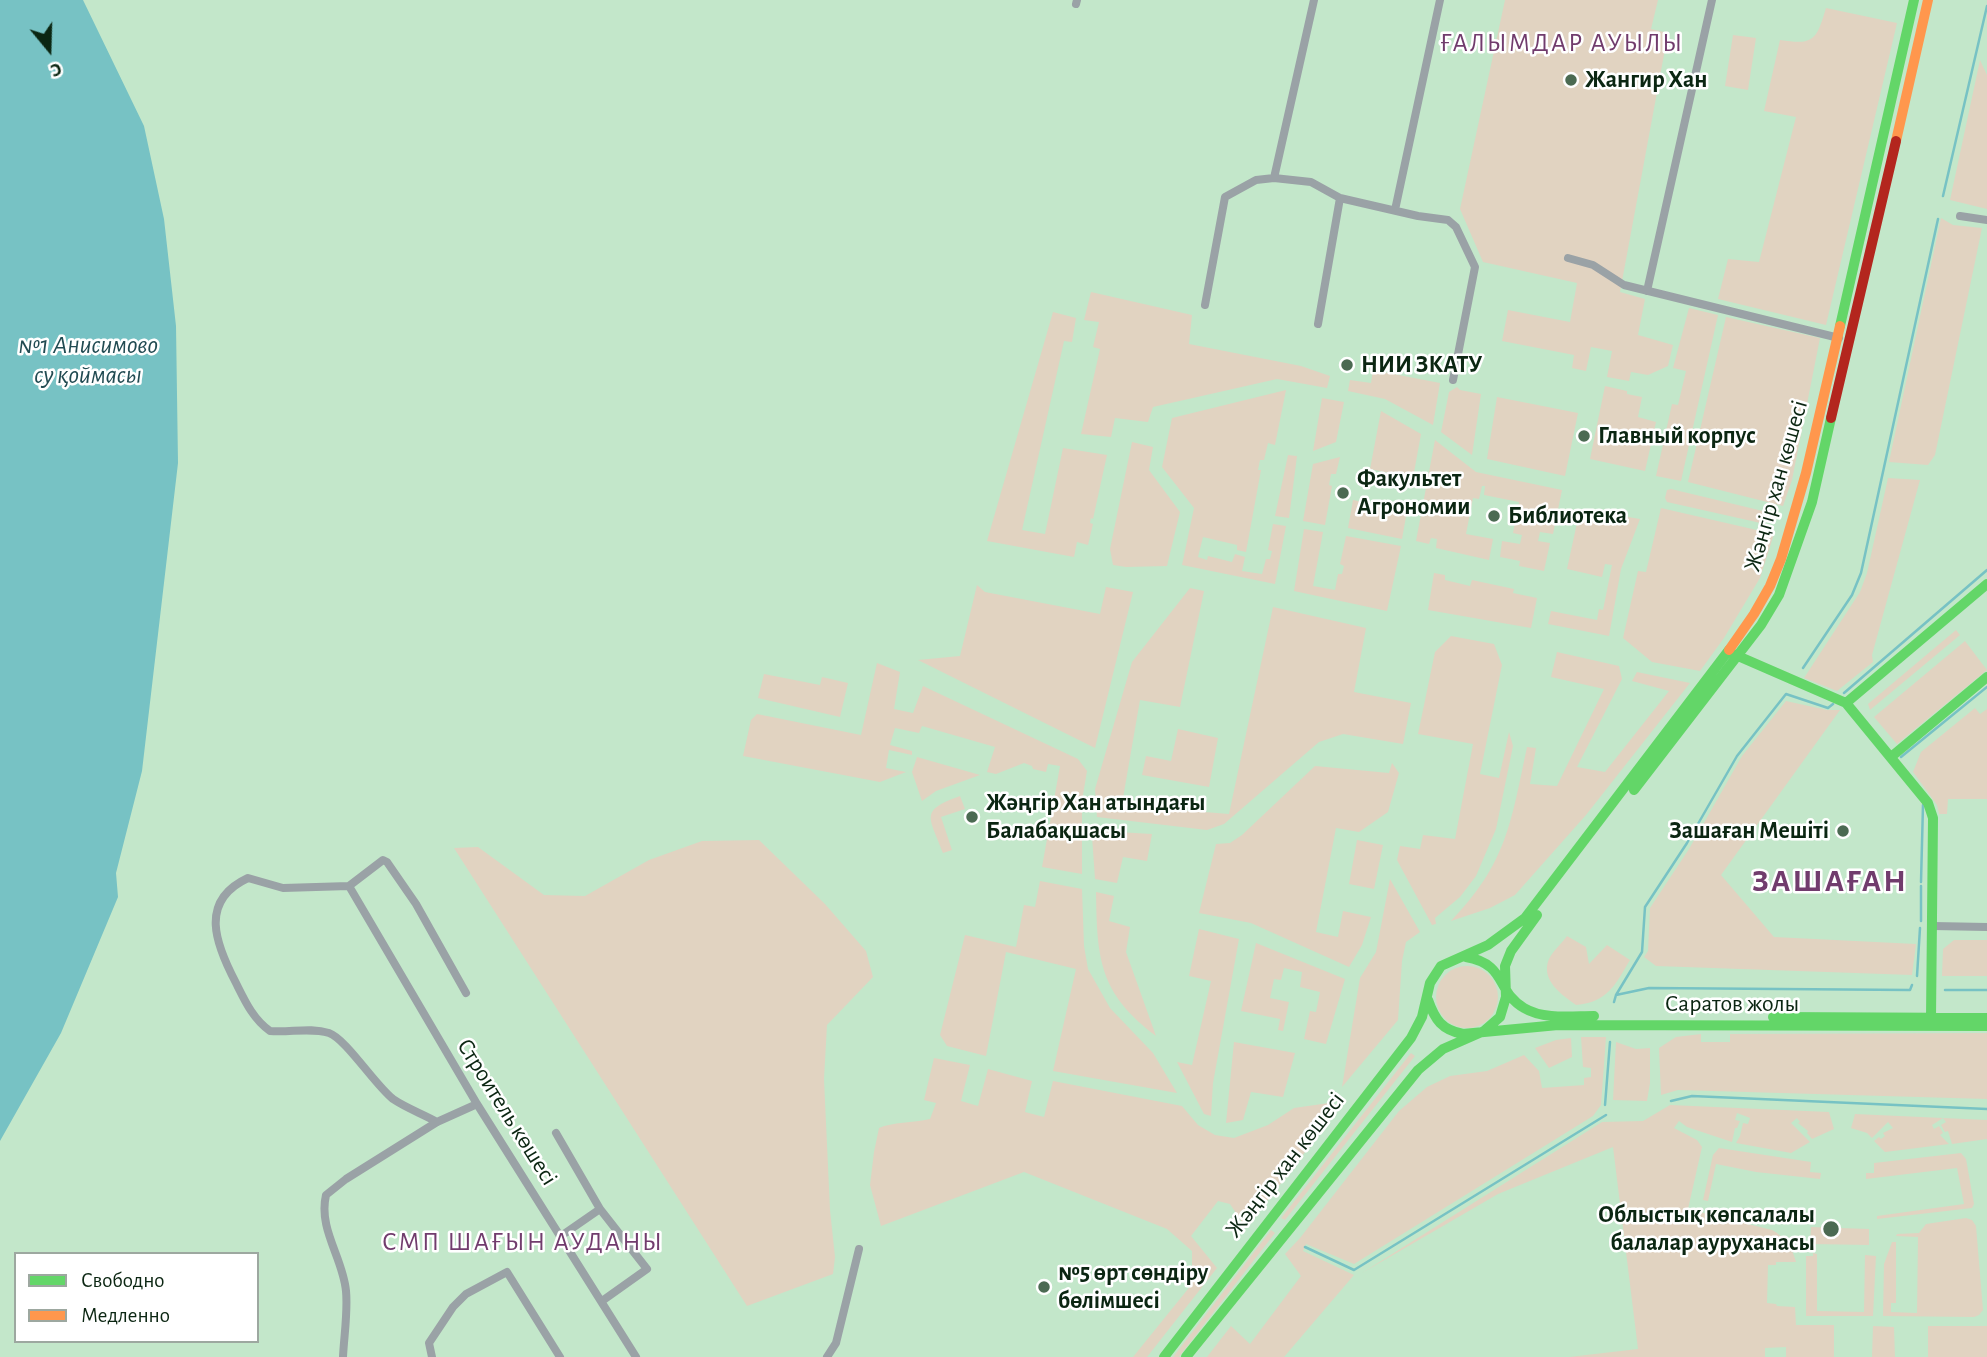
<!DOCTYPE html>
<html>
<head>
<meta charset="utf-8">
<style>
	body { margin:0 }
	#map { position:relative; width:1987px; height:1357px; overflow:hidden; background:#c3e7ca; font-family:"Alegreya Sans",sans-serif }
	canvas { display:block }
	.legend { position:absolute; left:14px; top:1252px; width:245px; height:91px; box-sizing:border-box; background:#fff; border:2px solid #9da8a0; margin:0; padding:9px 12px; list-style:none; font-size:21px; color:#0b2612 }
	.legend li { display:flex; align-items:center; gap:14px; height:35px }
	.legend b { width:35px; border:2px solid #9da8a0 }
	.north { position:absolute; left:14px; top:14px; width:70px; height:70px; -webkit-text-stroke:5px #fff; paint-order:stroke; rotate:161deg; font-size:19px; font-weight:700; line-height:28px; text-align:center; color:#0b2612 }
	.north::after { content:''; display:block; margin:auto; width:24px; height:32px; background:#0b2612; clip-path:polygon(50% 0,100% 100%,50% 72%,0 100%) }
</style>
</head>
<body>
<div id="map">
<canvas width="1987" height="1357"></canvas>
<ul class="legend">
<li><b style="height:9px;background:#63d668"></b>Свободно</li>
<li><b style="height:9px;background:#ff974d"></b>Медленно</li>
</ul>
<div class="north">С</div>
</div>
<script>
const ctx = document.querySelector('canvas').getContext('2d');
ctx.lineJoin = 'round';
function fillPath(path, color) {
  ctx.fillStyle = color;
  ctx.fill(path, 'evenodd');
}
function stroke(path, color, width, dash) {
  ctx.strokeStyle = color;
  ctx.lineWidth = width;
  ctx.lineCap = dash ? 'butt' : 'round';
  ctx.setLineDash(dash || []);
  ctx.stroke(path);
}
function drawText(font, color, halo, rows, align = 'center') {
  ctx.font = font + ' "Alegreya Sans",sans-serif';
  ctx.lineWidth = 5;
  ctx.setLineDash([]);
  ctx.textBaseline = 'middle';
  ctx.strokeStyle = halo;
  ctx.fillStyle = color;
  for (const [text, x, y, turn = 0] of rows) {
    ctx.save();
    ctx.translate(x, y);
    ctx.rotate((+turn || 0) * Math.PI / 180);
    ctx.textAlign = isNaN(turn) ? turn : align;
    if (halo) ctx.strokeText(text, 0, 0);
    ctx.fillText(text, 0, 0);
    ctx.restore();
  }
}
fillPath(new Path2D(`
	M1505 0H1658L1651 29 1668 33 1620 292 1645 299 1638 335 1673 345 1668 366 1648 375 1631 372 1629 381 1607 377 1612 351 1591 347 1586 371 1572 368 1574 355 1502 341 1508 310 1570 322 1577 283 1483 262 1460 209Z
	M1826 8 1897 23 1826 325 1718 299 1728 259 1759 262 1796 117 1764 111 1780 40C1814 45 1816 41 1826 8Z
	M1733 35 1756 38 1748 90 1725 86Z
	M1980 60 1987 75V209L1950 200Z
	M1941 218 1953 225 1982 228 1935 455 1928 465 1889 462Z
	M1091 292 1192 315 1189 344 1301 366 1330 376 1327 388 1277 379 1153 407 1148 422 1115 418 1111 437 1081 434 1100 349 1093 347 1099 322 1084 320Z
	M1689 308 1718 315 1681 481 1656 476 1672 404 1678 405 1686 371 1673 368Z
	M1053 312 1076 318 1072 342 1064 341 1022 530 1045 534 1063 448 1107 455 1093 519 1091 518 1090 523 1093 524 1088 545 1077 542 1074 557 987 541Z
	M1726 317 1820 338 1792 480 1783 506 1688 482Z
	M1373 370 1440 383 1433 425 1385 399 1348 391 1350 380 1371 383Z
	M1605 386 1627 391V394L1642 397 1638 417 1656 422 1645 471 1590 459Z
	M1457 387 1460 390 1481 394 1472 455 1441 432 1449 392Z
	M1286 390 1275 445 1268 443 1264 460H1260L1258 470H1261L1246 552 1237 550V545L1203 537 1198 557 1207 560 1208 556 1232 562 1235 554 1245 557 1242 571 1262 574 1266 559H1270L1272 551 1268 550 1273 524 1286 526 1275 584 1182 565 1194 508 1162 467 1172 418Z
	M1497 397 1578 413 1565 476 1487 459Z
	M1322 398 1344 402 1336 442 1313 451Z
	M1381 411 1421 434 1413 478 1370 469Z
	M1435 440 1476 472 1562 490 1553 534 1540 532 1538 541 1550 543 1544 571 1519 566 1520 561 1500 557 1502 541 1520 544 1522 535 1513 533 1519 502 1484 495 1485 486H1482L1479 499 1473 498 1466 534 1493 539 1489 560 1436 548 1437 539 1431 538 1429 544 1416 541Z
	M1132 442 1153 447 1149 470 1180 512 1167 566 1126 567 1113 565 1110 549Z
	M1288 455 1297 456 1289 518 1275 516Z
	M1340 457 1336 474H1331L1329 485 1332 486 1325 525 1303 521 1313 464Z
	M1888 478 1920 480 1872 655 1873 662 1837 691 1804 678 1860 592 1867 573Z
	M1671 489 1767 512 1765 524 1667 502 1665 498 1667 490Z
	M1353 500 1407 511 1402 539 1348 528Z
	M1661 508 1774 534 1760 578 1724 638 1700 671 1652 662 1623 638 1638 571 1646 572Z
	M1580 509 1640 519 1621 569 1609 636 1548 624 1551 611 1597 620 1599 609 1603 610 1612 565 1605 564 1602 577 1567 569Z
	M1304 529 1323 532 1313 586 1335 590 1338 574H1342L1344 566 1340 564 1346 536 1401 546 1387 611 1294 591Z
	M1434 573 1445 575V580L1470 586 1472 580 1514 589 1513 593 1537 598 1531 628 1428 610Z
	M977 585 985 592 1100 614 1106 587 1133 592 1095 748 918 660 960 656Z
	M1190 588 1204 591 1180 707 1140 700 1123 798 1167 809 1229 814 1273 607 1366 628 1354 692 1411 703 1403 744 1343 734 1319 742 1224 824 1207 830 1097 817 1095 789 1132 662Z
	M1956 630 1960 635 1870 710 1868 704Z
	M1451 636 1494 644 1502 665 1480 774 1499 778 1509 732 1513 746 1496 829 1476 876 1460 897 1435 918 1436 924 1432 925 1397 860 1400 846 1420 849 1423 835 1455 839 1473 744 1418 734 1435 652Z
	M1965 641 1987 670 1897 744 1874 717Z
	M1557 652 1619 666 1622 679 1577 767 1605 772 1669 691 1632 681 1637 672 1690 683 1586 815 1515 895 1490 908 1451 921C1507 863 1511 822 1527 747L1536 748 1530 784 1557 786 1604 689 1551 677Z
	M877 663 900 672 894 709 913 713 923 686 1078 759 1087 771 1082 801V874L1042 867 1060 766 1048 764 1046 772 1033 769 1032 766 1024 763 996 774 987 772 995 747 922 726 919 733 895 728 890 745 912 751V755L889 750 886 768 906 772 880 782 743 756 751 720 757 714 861 735Z
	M764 674 820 685 822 677 848 683 840 717 758 698Z
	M1786 701 1827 710H1840L1721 875 1774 937 1916 944 1912 975 1656 966 1644 957 1648 951 1650 908 1689 849 1742 756Z
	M1975 708 1980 714 1987 709V799H1948L1947 814H1939L1937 805 1913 772 1921 752Z
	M1178 729 1218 738 1209 787 1142 775 1146 756 1171 761Z
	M917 757 980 775 936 791 922 801 912 772Z
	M1392 763 1399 773 1388 812 1359 832 1336 828 1316 932 1338 937 1343 911 1371 917 1362 945 1349 967 1251 923 1199 913 1216 844 1230 843 1242 835 1315 766 1389 773Z
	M960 796 965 809 941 817 952 850 943 853C930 817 918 811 960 796Z
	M1100 831 1152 834 1147 861 1123 857 1117 883 1095 879 1092 836Z
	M759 840 825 904 866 951 873 977 827 1025 824 1079 830 1210 835 1257 833 1274 747 1306 454 848 478 847 544 895 585 896 649 860 702 841Z
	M1357 840 1383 845 1374 889 1349 884Z
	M1390 879 1420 932 1406 942 1402 961 1398 1020 1342 1087 1360 978 1376 952Z
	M1040 881 1082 889 1084 946 1088 969 1110 1008 1153 1053 1177 1093 1053 1071 1076 969 1006 952 986 1056 947 1046 940 1035 965 935 1016 947 1024 905 1035 907Z
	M1096 892 1114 896 1109 921 1130 927 1126 952 1156 1036C1099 993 1097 959 1096 892Z
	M1199 929 1239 939 1213 1083 1211 1116 1204 1114 1177 1062 1192 1065 1211 981 1189 976Z
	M1567 936 1586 947 1589 964 1607 945 1630 960C1615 985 1608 1002 1576 1005 1562 995 1540 980 1549 959 1553 951 1562 943 1567 936Z
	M1954 940H1987V976H1942L1943 949Z
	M1256 943 1345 979 1326 1044 1304 1039 1310 1011 1316 1012 1320 992 1300 987 1302 972 1284 968 1281 980 1274 979 1270 998 1289 1002 1283 1031 1278 1030 1280 1019 1241 1011Z
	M1436 997a31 31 0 1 1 62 0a31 31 0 1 1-62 0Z
	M1987 1033V1099L1678 1090 1661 1095 1659 1048 1676 1037 1701 1034V1042H1730V1034Z
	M1581 1037H1606L1601 1105 1593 1116 1354 1264 1306 1244 1303 1251 1354 1275 1284 1357H1207L1231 1326 1250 1344 1301 1276 1285 1254 1300 1238 1399 1111 1427 1087 1450 1076 1487 1071 1524 1055 1539 1071 1542 1088 1584 1085V1078L1591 1077V1068L1583 1067Z
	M1571 1038 1572 1057 1549 1068 1535 1048 1556 1040Z
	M1234 1042 1295 1053 1283 1097 1251 1092 1243 1120 1226 1123Z
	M1616 1042 1636 1049 1650 1048V1083L1647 1101 1613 1100Z
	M1411 1053 1415 1056 1285 1220 1281 1218Z
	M934 1058 970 1065 961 1101 978 1106 988 1069 1032 1081 1025 1112 1044 1117 1053 1081 1182 1106 1198 1125 1215 1135 1234 1138 1268 1125 1294 1108 1329 1103 1341 1106 1246 1228 1230 1204 1218 1201 1191 1236 1217 1268 1147 1357H1133L1192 1284V1251L1167 1229 1024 1172 881 1226 870 1185 874 1152 879 1128C892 1122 913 1123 930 1119L936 1103 924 1100Z
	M1670 1105 1829 1112 1834 1129 1812 1139 1807 1133 1808 1131 1798 1123 1800 1122 1797 1118 1791 1123 1810 1142 1791 1153 1736 1143 1740 1136 1743 1123 1748 1124 1750 1118 1737 1113 1735 1120 1740 1121 1737 1128H1735L1732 1142 1687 1127 1679 1121 1674 1128 1697 1140 1702 1147 1688 1209 1772 1230C1784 1236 1793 1249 1796 1262H1776V1265H1768L1767 1303 1776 1304 1777 1306 1795 1307 1796 1325H1834V1357H1786V1347L1765 1348V1357H1569L1638 1349 1613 1147 1498 1194 1362 1273 1602 1122 1643 1121Z
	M1855 1114 1987 1120V1139L1952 1144 1948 1131 1945 1132 1941 1125 1946 1122 1943 1118 1932 1125 1934 1129 1939 1126 1943 1133 1940 1135 1949 1144 1885 1152 1874 1141 1879 1137 1881 1139 1885 1136 1883 1133 1893 1128 1888 1122 1872 1138 1867 1133 1851 1128Z
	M1719 1148 1811 1162 1810 1172 1821 1173 1820 1179 1756 1172 1716 1164 1708 1201 1703 1200 1713 1155Z
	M1961 1153 1966 1159 1974 1204 1972 1208 1877 1219V1216L1964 1204 1957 1168 1866 1179V1173H1874V1163Z
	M1966 1218 1972 1220 1976 1226 1983 1310 1979 1315 1974 1317 1883 1316 1884 1264 1892 1242H1896V1303H1891V1312L1917 1313 1918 1237 1896 1236 1897 1234 1919 1233 1926 1224Z
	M1811 1227 1869 1229V1245L1810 1244Z
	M1271 1230 1275 1233 1179 1357H1173Z
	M1813 1253 1817 1254V1311L1864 1312 1865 1255 1876 1256 1873 1316H1806V1256H1813Z
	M1873 1326 1894 1327 1895 1357H1872Z
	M1928 1326H1987V1357H1928Z`), '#e1d3c1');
fillPath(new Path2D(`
	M0 0H83L144 126 164 219 176 326 178 463 142 771 116 873 118 897 61 1033 0 1141Z`), '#77c2c4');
stroke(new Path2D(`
	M1943 196 1987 6
	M1803 668 1852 595 1861 573 1938 219
	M1844 693 1987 570
	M1901 757 1987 687
	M1921 882 1923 805
	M1921 921V886
	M1917 976 1920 928
	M1945 990H1987
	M1616 995 1642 952 1645 907 1687 843 1737 756 1786 694 1828 708 1833 704
	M1614 1002 1616 995 1649 988 1910 990 1912 985
	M1671 1101 1692 1096 1987 1109
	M1605 1105 1610 1042
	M1305 1247 1354 1270 1606 1115`), '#77c2c4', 2.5);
stroke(new Path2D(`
	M1076 4 1077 0
	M1274 178 1314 0
	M1395 210 1440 0
	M1960 216 1987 220
	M1568 258 1593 265 1624 285 1839 338
	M1647 291 1712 0
	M1205 305 1225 197 1256 180 1274 178 1311 182 1340 198 1418 216 1448 220 1456 227 1475 267 1453 380
	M1318 324 1340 198
	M349 886 477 1104 636 1357
	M1933 926 1987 927
	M437 1122C423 1114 406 1108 393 1099 375 1085 346 1039 329 1033 310 1027 289 1033 270 1031 253 1019 245 1001 236 983 216 945 198 901 248 878L283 888 349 886 383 860 387 862 416 904 466 993
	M556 1133 600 1209 647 1269 602 1301
	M561 1236 600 1209
	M343 1357C344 1336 348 1312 346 1291 343 1258 318 1229 326 1195L346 1179 437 1122 477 1104
	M432 1357 429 1343 453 1307 466 1294 507 1272 560 1357
	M827 1357 836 1343 859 1249`), '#9aa2a6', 8);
stroke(new Path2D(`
	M1840 326 1914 0
	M1731 653 1846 703 1928 803 1933 818 1931 1018
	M1846 703 1987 584
	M1891 757 1987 677
	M1634 790 1761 625 1779 595 1812 502 1831 418
	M1466 957C1507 964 1496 992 1524 1008 1544 1020 1572 1016 1594 1016
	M1428 1000C1435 1020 1442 1030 1463 1034L1558 1025 1987 1026
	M1773 1017 1987 1018
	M1164 1357 1411 1038 1422 1017 1430 983 1441 966 1488 945 1525 918 1729 650
	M1186 1357 1418 1070 1443 1049 1484 1031 1500 1017 1506 997 1505 966 1511 951 1537 915`), '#63d668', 10);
stroke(new Path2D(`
	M1896 141 1928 0
	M1729 650 1754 614 1770 586 1781 559 1806 473 1840 326`), '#ff974d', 10);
stroke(new Path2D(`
	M1831 418 1896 141`), '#b3261e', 10);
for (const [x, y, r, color] of [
	[1571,80,7,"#4b6a52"],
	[1347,365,7,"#4b6a52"],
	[1584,436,7,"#4b6a52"],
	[1343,493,7,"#4b6a52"],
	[1494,516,7,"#4b6a52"],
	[972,817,7,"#4b6a52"],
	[1843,831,7,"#4b6a52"],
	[1831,1229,9,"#4b6a52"],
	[1044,1287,7,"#4b6a52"]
]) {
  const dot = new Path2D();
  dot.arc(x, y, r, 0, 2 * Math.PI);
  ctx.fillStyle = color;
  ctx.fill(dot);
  stroke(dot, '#fff', 2.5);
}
drawText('bold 24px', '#0b2612', '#fff', [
	["Жангир Хан",1585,80],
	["НИИ ЗКАТУ",1361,365],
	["Главный корпус",1598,436],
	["Факультет",1357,479],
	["Агрономии",1357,507],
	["Библиотека",1508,516],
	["Жәңгір Хан атындағы",986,803],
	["Балабақшасы",986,831],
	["Зашаған Мешіті",1829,831,"right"],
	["Облыстық көпсалалы",1815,1215,"right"],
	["балалар ауруханасы",1815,1243,"right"],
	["№5 өрт сөндіру",1058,1273],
	["бөлімшесі",1058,1301]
], 'left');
drawText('24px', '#0b2612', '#fff', [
	["Жәңгір хан көшесі",1776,486,-74],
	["Саратов жолы",1732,1004],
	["Строитель көшесі",507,1112,58],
	["Жәңгір хан көшесі",1285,1165,-52]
]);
ctx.letterSpacing = '2px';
drawText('26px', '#713c6d', '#fff', [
	["ҒАЛЫМДАР АУЫЛЫ",1562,43],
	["СМП ШАҒЫН АУДАНЫ",523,1242]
]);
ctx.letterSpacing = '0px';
drawText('italic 26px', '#214b52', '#fff', [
	["№1 Анисимово",88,345],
	["су қоймасы",88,375]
]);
ctx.letterSpacing = '2px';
drawText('bold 32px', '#713c6d', '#fff', [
	["ЗАШАҒАН",1830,881]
]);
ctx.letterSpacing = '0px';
</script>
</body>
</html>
